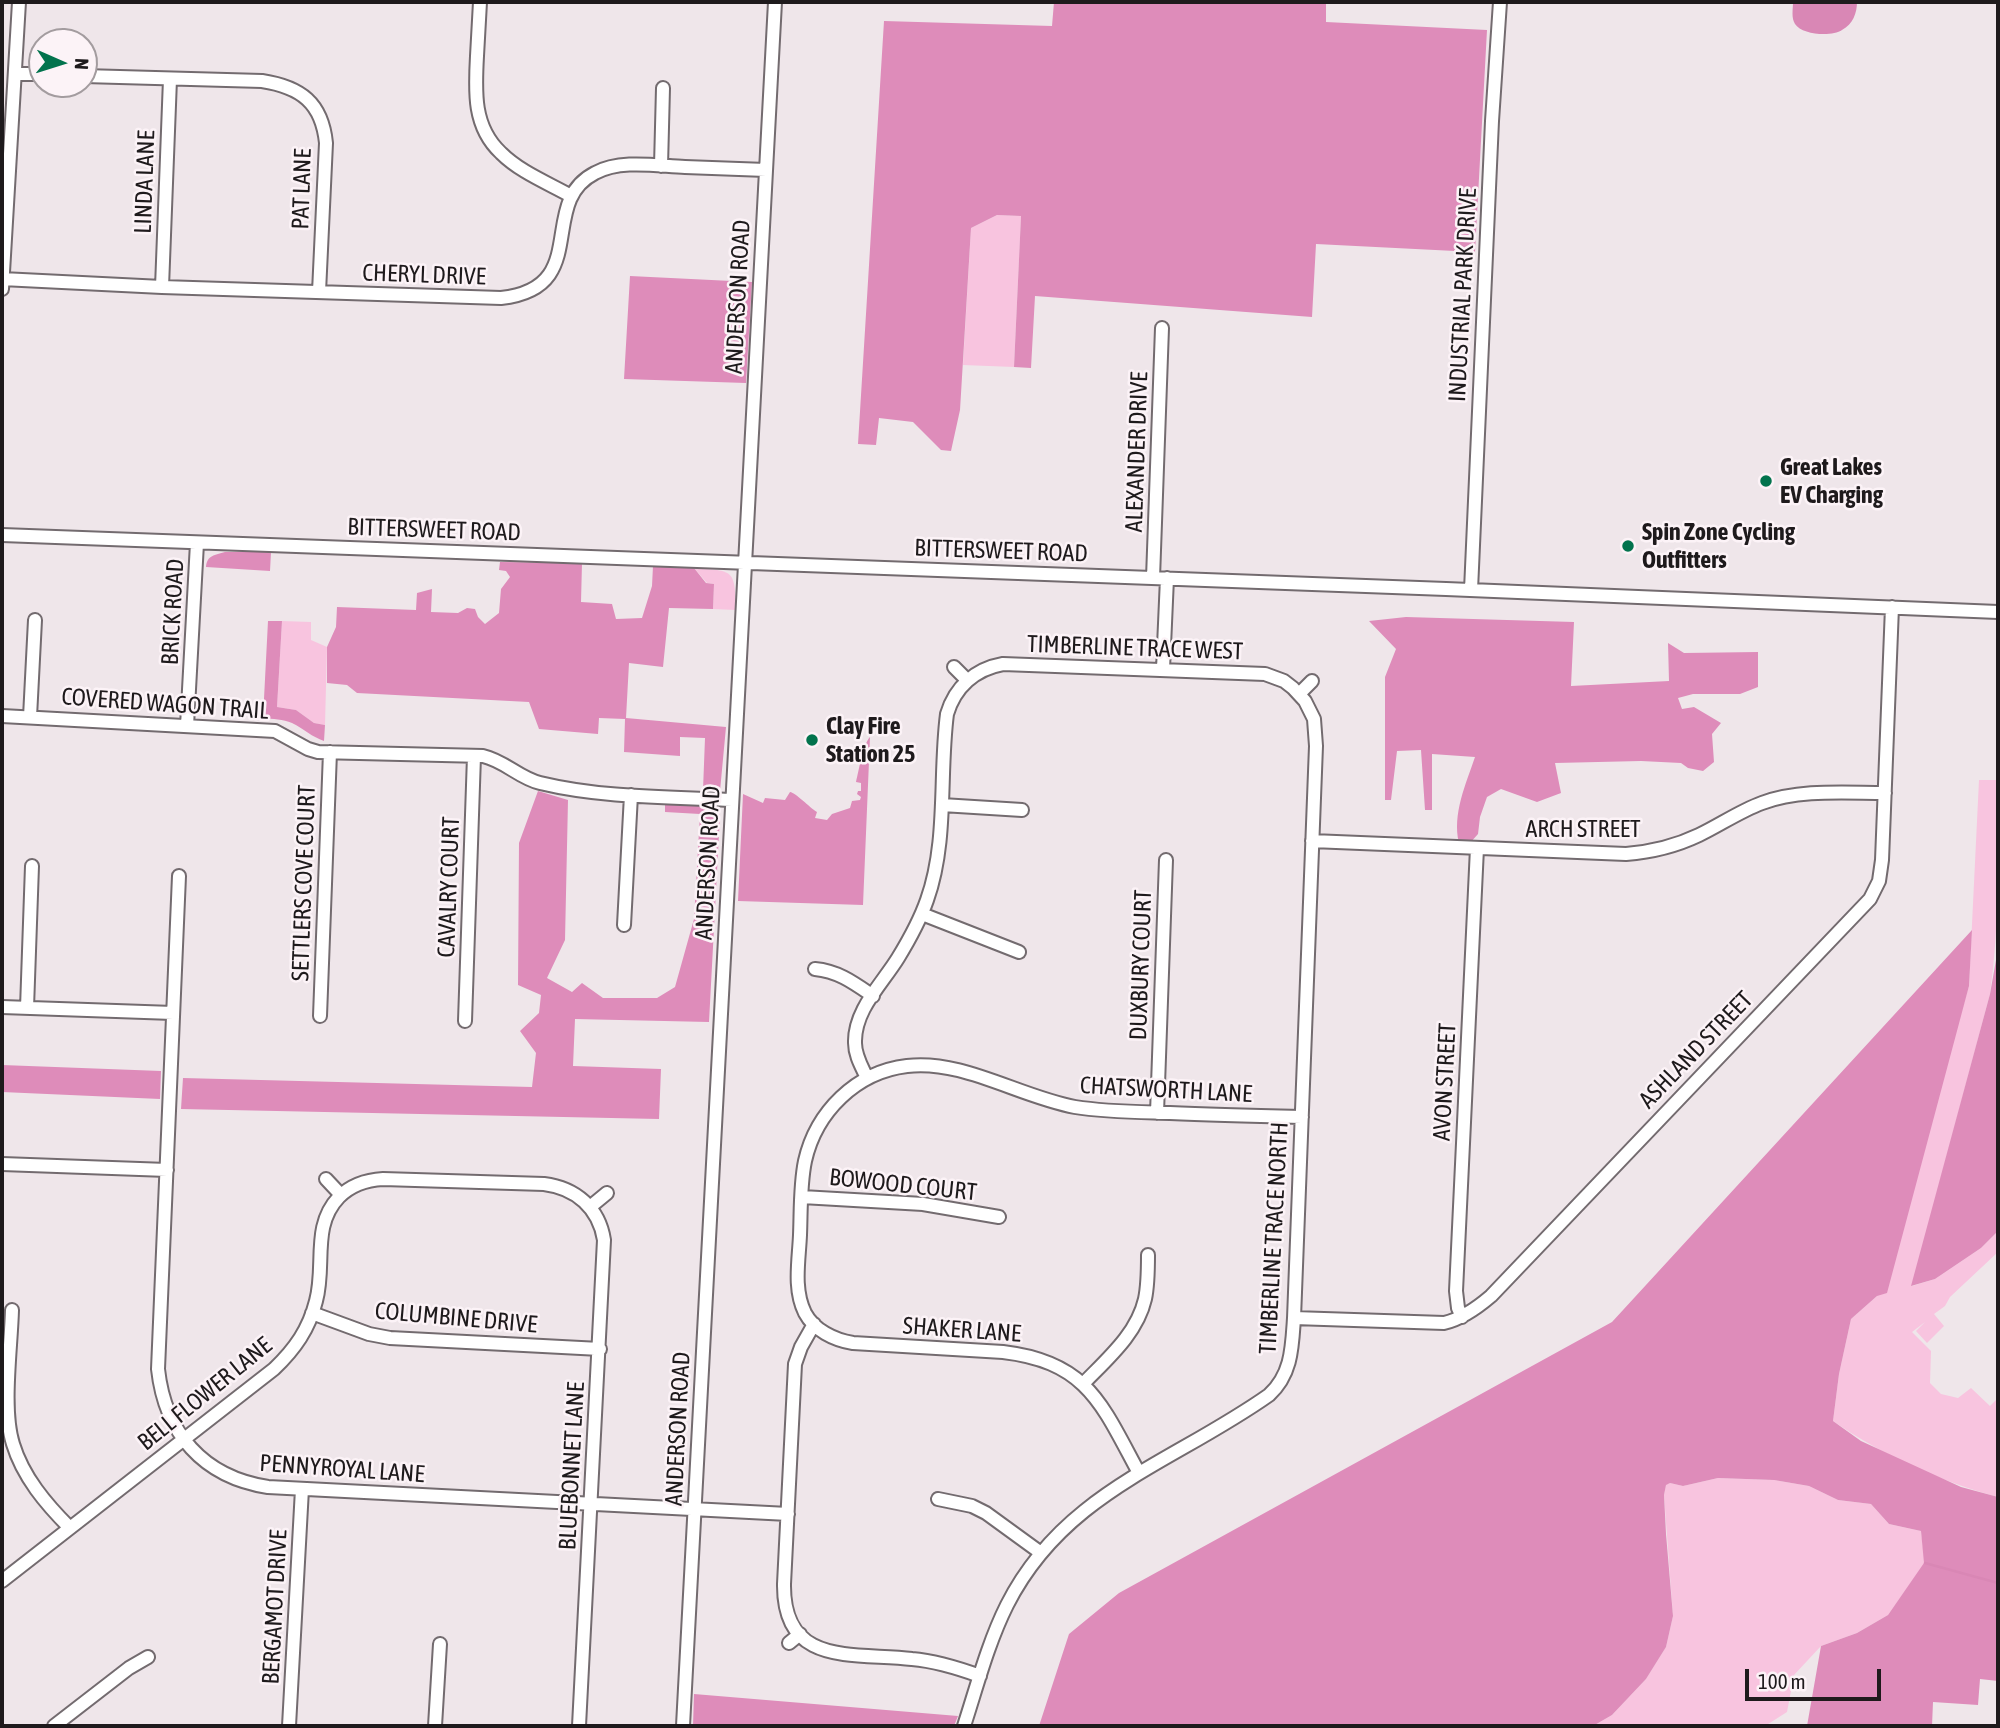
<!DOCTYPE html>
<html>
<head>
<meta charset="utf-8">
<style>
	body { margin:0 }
	#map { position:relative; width:2000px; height:1728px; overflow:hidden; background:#efe6ea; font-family:"Asap Condensed",sans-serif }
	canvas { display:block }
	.frame { position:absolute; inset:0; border:4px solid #1e1a1c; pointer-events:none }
	.north { position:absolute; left:28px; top:28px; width:70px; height:70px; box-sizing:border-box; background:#fcf3f7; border:2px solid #a39c9f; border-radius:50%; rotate:93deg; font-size:19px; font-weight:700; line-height:28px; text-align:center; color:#1e1a1c }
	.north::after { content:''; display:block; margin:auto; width:24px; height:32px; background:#02734d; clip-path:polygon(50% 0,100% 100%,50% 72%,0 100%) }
	.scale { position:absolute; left:1745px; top:1669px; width:136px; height:32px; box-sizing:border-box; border:4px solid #1e1a1c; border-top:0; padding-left:9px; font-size:21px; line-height:24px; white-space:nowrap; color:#1e1a1c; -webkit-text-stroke:5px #fcf3f7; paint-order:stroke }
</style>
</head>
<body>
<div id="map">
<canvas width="2000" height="1728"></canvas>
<div class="frame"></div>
<div class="north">N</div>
<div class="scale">100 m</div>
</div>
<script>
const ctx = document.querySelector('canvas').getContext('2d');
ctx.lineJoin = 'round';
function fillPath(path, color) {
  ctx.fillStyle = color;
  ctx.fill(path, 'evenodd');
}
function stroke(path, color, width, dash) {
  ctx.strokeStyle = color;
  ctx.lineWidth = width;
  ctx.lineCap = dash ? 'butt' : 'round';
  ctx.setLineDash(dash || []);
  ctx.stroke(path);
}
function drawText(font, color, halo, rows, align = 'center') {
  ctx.font = font + ' "Asap Condensed",sans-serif';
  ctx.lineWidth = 5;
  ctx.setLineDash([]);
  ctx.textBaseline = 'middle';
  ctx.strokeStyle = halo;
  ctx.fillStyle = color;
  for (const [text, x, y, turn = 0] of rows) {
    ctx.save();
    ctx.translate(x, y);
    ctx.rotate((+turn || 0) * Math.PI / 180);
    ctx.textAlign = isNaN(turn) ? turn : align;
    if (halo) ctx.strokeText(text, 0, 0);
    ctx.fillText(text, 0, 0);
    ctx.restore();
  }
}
fillPath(new Path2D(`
	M997 215 1021 216 1014 367 963 365 971 228Z
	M694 568C734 571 735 569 736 610L713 609 714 584 707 583Z
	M282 621 311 622V640L327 647 325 725 314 723 296 710 277 707Z
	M1979 780H1998C1998 851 2000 923 1990 994L1912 1286 1935 1279 1981 1248 1998 1231V1252L1950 1297 1945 1306 1934 1314 1944 1326 1927 1343 1916 1331 1925 1322 1912 1332 1931 1351 1930 1383 1941 1394 1958 1398 1971 1388 1990 1406 1998 1398V1497C1941 1482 1882 1455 1833 1421L1839 1374 1851 1319 1877 1296 1969 986Z
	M1718 1478 1774 1480 1809 1486 1838 1500 1871 1504 1889 1524 1921 1531 1925 1563 1888 1615 1857 1633 1821 1646 1794 1675 1787 1712 1765 1726H1593L1612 1715 1646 1679 1666 1647 1673 1616 1664 1495 1666 1484 1670 1483 1683 1486Z`), '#f8c4df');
fillPath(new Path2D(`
	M1054 2H1201L1208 4 1229 2H1326V22L1487 30 1475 252 1316 244 1312 317 1035 296 1031 368 1014 367 1021 216 997 215 971 228 960 410 951 451 941 450 913 422 879 418 876 445 858 444 884 21 1052 26Z
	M630 276 752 282 746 383 624 379Z
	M225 552H271L270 571 206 567C207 555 215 555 225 552Z
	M500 562 582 563 581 602 612 604 616 619 642 618 652 586 653 566 694 568 706 583 714 584 713 609 669 608 663 667 629 663 626 718 726 727 720 791 703 790 705 738 680 737V756L624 752 625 719 599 718 598 734 539 729 529 702 357 693 347 685 327 683V647L336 627 337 607 416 610 417 593 432 589 431 612 458 613 467 608 475 609 478 617 485 624 499 613 501 589 510 577 506 571 499 570Z
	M1406 617 1574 622 1571 686 1669 681 1668 643 1684 653 1758 652V687L1740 694H1693L1678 698 1682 709 1694 707 1721 723 1712 734 1714 762 1703 771 1688 768 1681 763 1641 761 1555 763 1561 793 1537 802 1501 789 1487 797 1480 817 1478 834 1470 843H1459C1452 814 1466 784 1475 757L1432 754V810H1425L1421 750 1397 751 1391 800H1385V677L1396 649 1369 621Z
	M268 621H282L277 707 296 710 314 723 325 725 324 741C312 737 304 729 292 723 283 719 273 719 263 718Z
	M870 737 863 905 738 901 743 794 763 803 765 798 785 800 790 792C796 793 809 807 817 812L815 818 827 820 832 814 850 808 852 801 860 800 861 797 857 794 858 791H861V783L856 782C859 770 863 744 870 737Z
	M538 791 568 800 565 940 547 978 572 992 582 983 603 998H657L675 987 694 919 700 814 665 812V804L715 807 720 815 709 1022 575 1019 573 1066 661 1069 659 1119 181 1109 183 1078 532 1087 536 1053 520 1031 539 1013 541 995 518 985 519 843Z
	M1998 909V1231L1981 1248 1935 1279 1911 1286 1990 994 1996 960Z
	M1972 930 1969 986 1887 1293 1877 1296 1851 1319 1839 1374 1833 1421 1861 1441 1961 1487 1998 1497V1681L1980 1679 1978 1705 1933 1702 1932 1726H1807L1821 1646 1857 1633 1888 1615 1924 1563 1921 1531 1889 1524 1871 1504 1838 1500 1809 1486 1774 1480 1718 1478 1683 1486 1670 1483 1666 1485 1664 1495 1666 1534 1673 1616 1666 1647 1646 1679 1612 1715 1593 1726H1039L1069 1634 1119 1593 1612 1322Z
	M2 1065 161 1071 160 1099 2 1092Z
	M694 1694 958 1716 954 1726H693Z`), '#de8cba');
fillPath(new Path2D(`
	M1793 2H1857C1857 13 1853 24 1842 30 1832 37 1802 35 1795 24 1791 18 1793 9 1793 2Z`), '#d987b5');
stroke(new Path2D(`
	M1925 1563 1998 1583`), '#d987b5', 2.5);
const minor = new Path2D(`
	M480 2C479 20 478 38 477 56 475 92 473 127 501 153 520 172 548 183 571 196
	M15 74H42
	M84 76 262 81C301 87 322 103 326 143L319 292
	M661 166 663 88
	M2 279 162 287 501 298C593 288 536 203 595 173 621 159 657 166 685 167 712 168 739 169 766 170
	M162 287 170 79
	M2 289 19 2
	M2 535 1446 589 1998 612
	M1153 578 1162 328
	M1471 590 1492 121 1500 2
	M954 667 967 680
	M1163 669 1167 578
	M1299 694 1312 681
	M2 716 275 731 308 749 318 752 483 756C505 761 519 778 540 783 602 798 668 797 732 800
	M30 717 35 620
	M187 726 197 543
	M942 805 1022 810
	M1312 841 1626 854C1651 852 1676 846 1699 835 1720 825 1740 811 1762 803 1800 789 1844 793 1885 793
	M179 876 158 1369C165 1433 203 1477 268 1487L788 1514
	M922 914 1019 952
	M624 925 631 795
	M815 969C838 971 854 983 873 996
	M2 1007 173 1013
	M27 1008 32 866
	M320 1016 330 752
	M465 1021 474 756
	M867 1078C862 1067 855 1056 855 1043 854 1010 882 984 898 958 909 940 920 920 927 900 948 841 939 775 947 714 955 687 975 669 1003 664L1265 674 1284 681 1293 688 1305 701 1314 719 1316 746 1294 1318C1292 1347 1292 1374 1269 1395 1173 1463 1064 1492 1007 1605 988 1643 977 1686 964 1726
	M1157 1113 1166 860
	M2 1164 167 1170
	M326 1179 341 1195
	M802 1197 923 1204 999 1217
	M590 1207 607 1193
	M12 1310C11 1348 2 1410 13 1444 23 1477 46 1504 70 1528
	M312 1313 369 1334 390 1338 600 1349
	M1462 1317 1458 1308 1456 1291 1477 848
	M1294 1318 1444 1323C1462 1319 1477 1308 1491 1296L1870 899 1879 881 1882 860 1892 607
	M814 1324 801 1347 795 1364 784 1584C783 1668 855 1652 912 1659 936 1661 958 1668 980 1676
	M1083 1384C1107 1359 1137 1334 1145 1299 1148 1285 1148 1270 1148 1255
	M1139 1473C1102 1405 1088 1362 1003 1352L853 1343C834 1340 814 1330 805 1313 793 1289 799 1260 800 1235 801 1211 800 1185 805 1161 816 1112 856 1072 907 1066 962 1059 1020 1097 1075 1107 1106 1112 1138 1112 1170 1113 1214 1115 1258 1116 1302 1117
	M938 1499 972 1506 986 1513 1041 1553
	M2 1581 274 1369C295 1349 309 1329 316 1301 326 1265 311 1226 339 1197 351 1185 366 1180 383 1179L544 1184C576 1188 599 1208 604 1240L579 1726
	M789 1643 800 1634
	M54 1726 129 1668 148 1657
	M289 1726 302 1489
	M435 1726 440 1644
	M683 1726 775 2`);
stroke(minor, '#736b6f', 16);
stroke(minor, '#fff', 12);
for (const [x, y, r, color] of [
	[1766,481,7,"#02734d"],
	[1628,546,7,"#02734d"],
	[812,740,7,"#02734d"]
]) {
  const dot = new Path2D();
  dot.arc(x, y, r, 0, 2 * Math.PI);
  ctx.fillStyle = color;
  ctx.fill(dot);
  stroke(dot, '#fcf3f7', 2.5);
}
drawText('24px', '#1e1a1c', '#fcf3f7', [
	["LINDA LANE",145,182,-88],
	["PAT LANE",302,189,-88],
	["CHERYL DRIVE",424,275,2],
	["INDUSTRIAL PARK DRIVE",1463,295,-87],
	["ANDERSON ROAD",738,297,-87],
	["ALEXANDER DRIVE",1137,452,-88],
	["BITTERSWEET ROAD",434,530,2],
	["BITTERSWEET ROAD",1001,551,2],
	["BRICK ROAD",173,612,-87],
	["TIMBERLINE TRACE WEST",1135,648,2],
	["COVERED WAGON TRAIL",165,704,4],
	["ARCH STREET",1583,829],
	["ANDERSON ROAD",708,863,-87],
	["SETTLERS COVE COURT",304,883,-88],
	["CAVALRY COURT",449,887,-88],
	["DUXBURY COURT",1141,965,-88],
	["ASHLAND STREET",1696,1050,-46],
	["AVON STREET",1445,1082,-87],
	["CHATSWORTH LANE",1166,1090,3],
	["BOWOOD COURT",903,1185,6],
	["TIMBERLINE TRACE NORTH",1274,1238,-87],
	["COLUMBINE DRIVE",456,1318,5],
	["SHAKER LANE",962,1330,4],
	["BELL FLOWER LANE",205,1394,-39],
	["ANDERSON ROAD",678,1429,-87],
	["BLUEBONNET LANE",572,1466,-87],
	["PENNYROYAL LANE",342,1469,4],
	["BERGAMOT DRIVE",275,1607,-87]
]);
drawText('bold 24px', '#1e1a1c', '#fcf3f7', [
	["Great Lakes",1780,467],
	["EV Charging",1780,495],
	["Spin Zone Cycling",1642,532],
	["Outfitters",1642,560],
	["Clay Fire",826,726],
	["Station 25",826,754]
], 'left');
</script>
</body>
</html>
